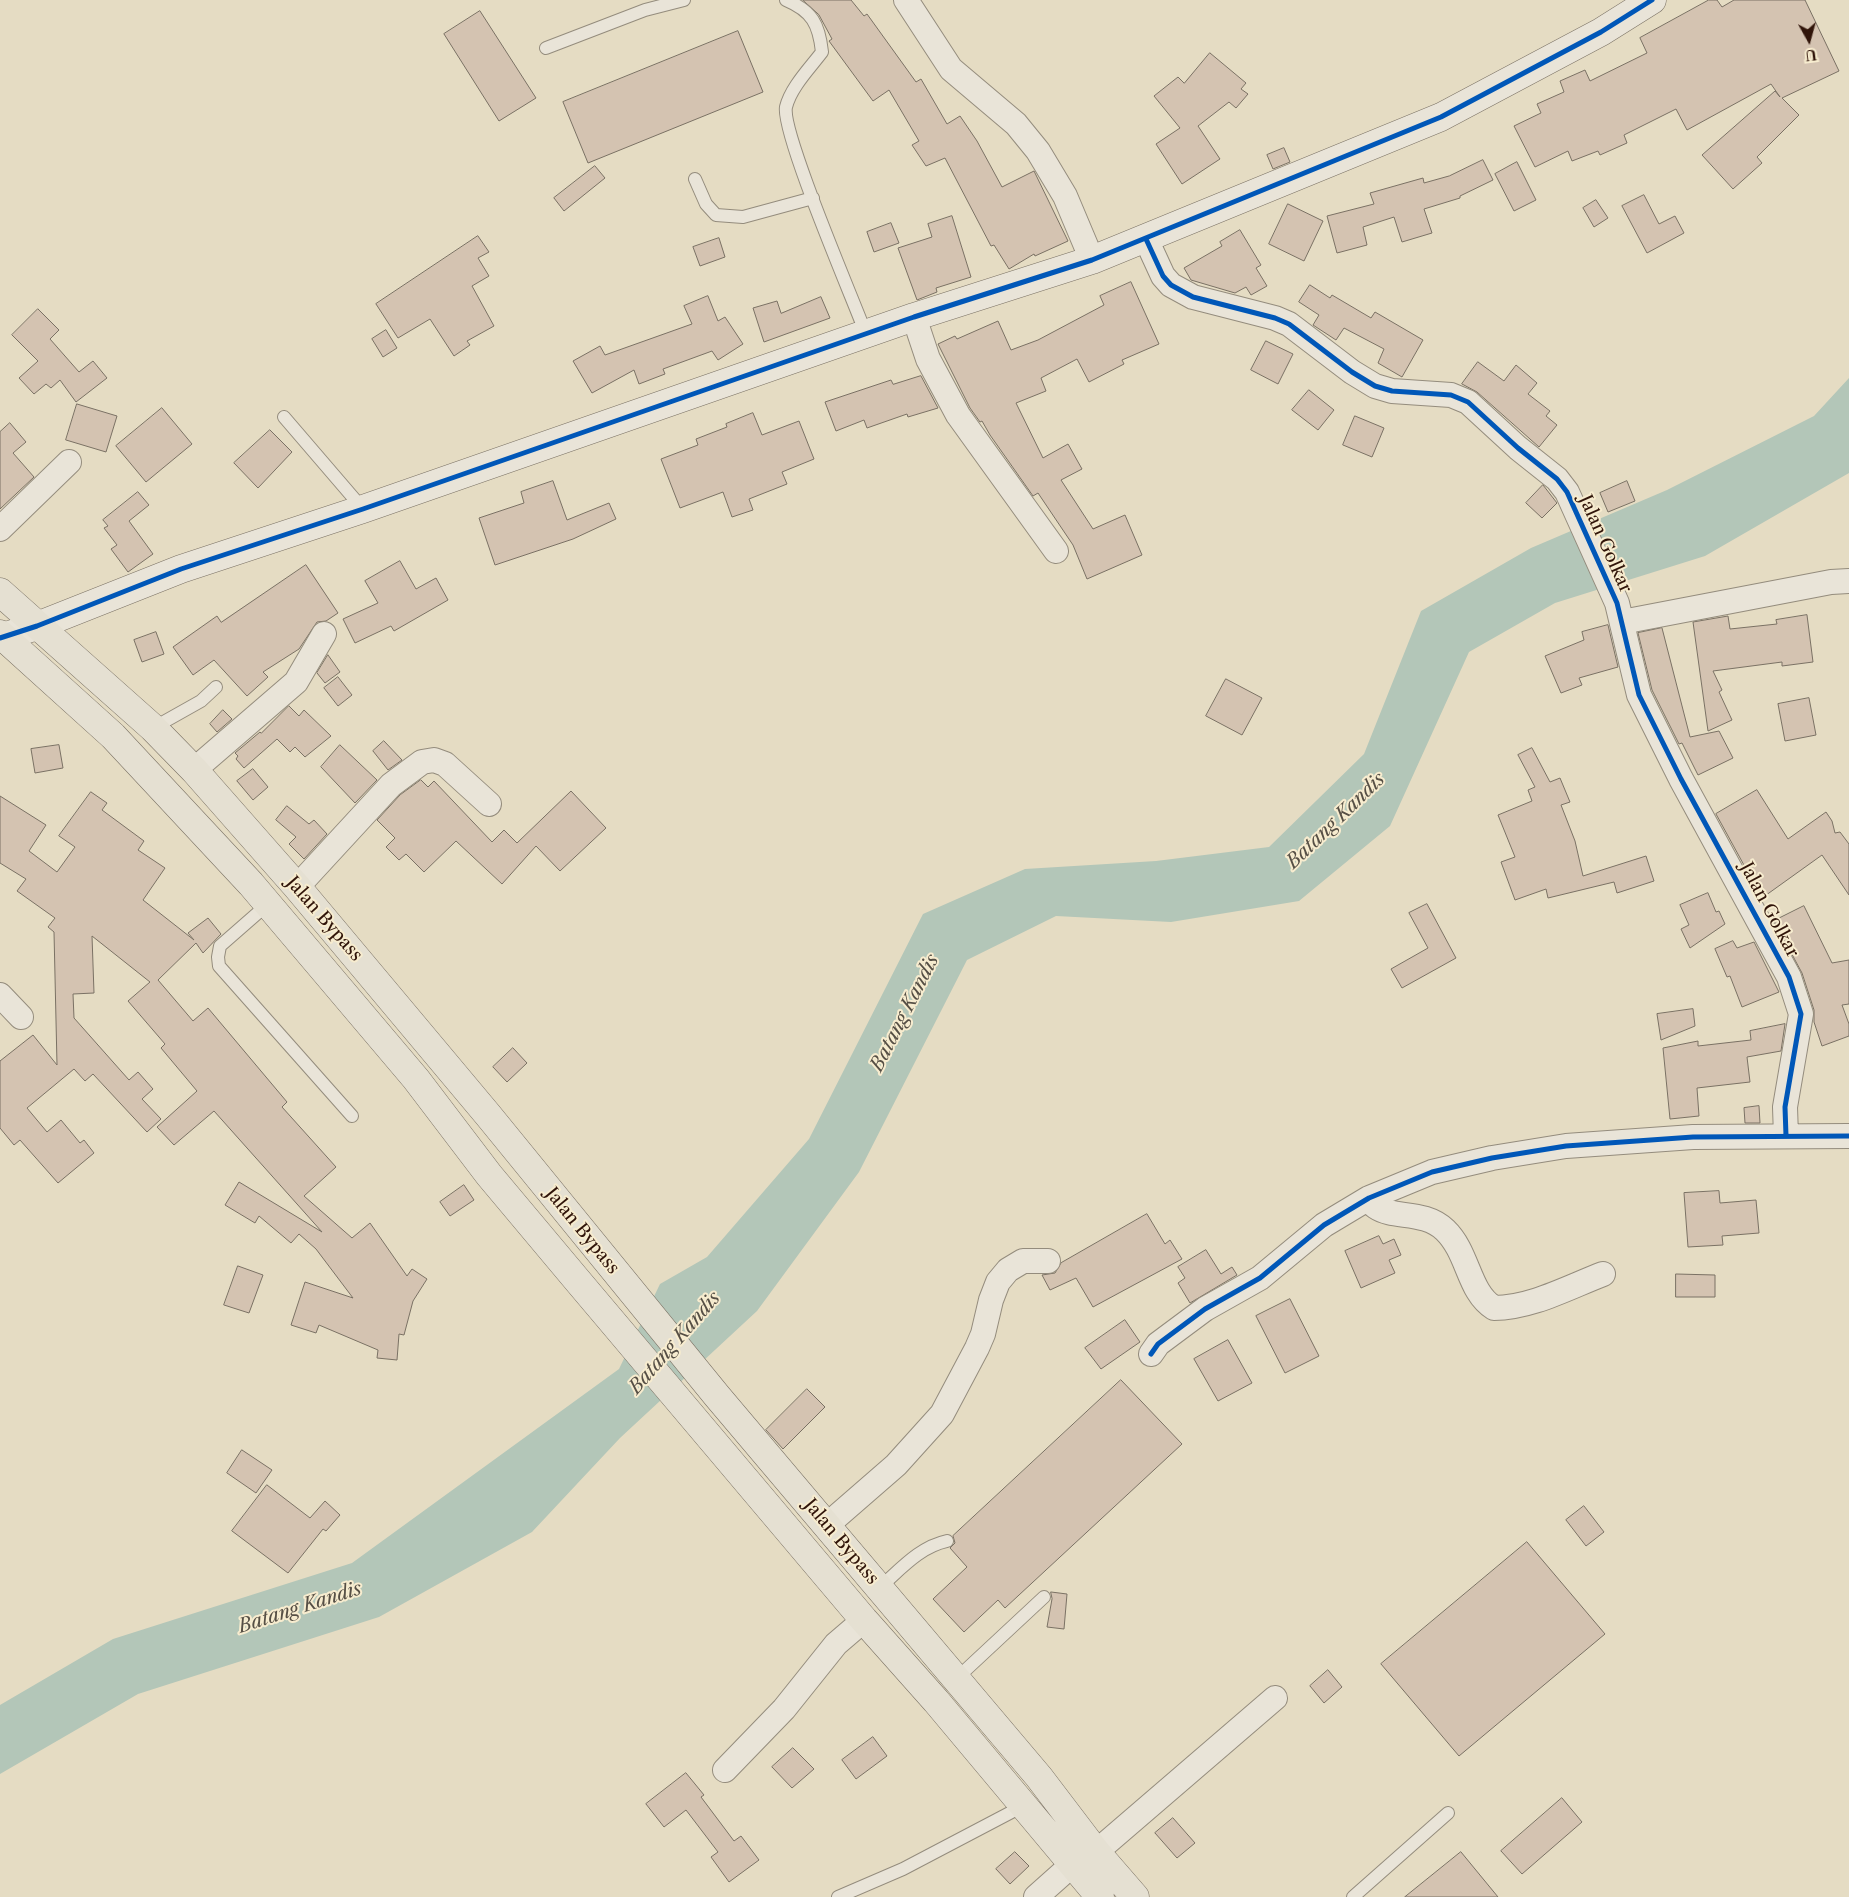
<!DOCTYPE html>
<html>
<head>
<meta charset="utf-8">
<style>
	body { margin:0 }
	#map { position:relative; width:1849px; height:1897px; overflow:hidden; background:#e5dcc3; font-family:"Libre Caslon Text",serif }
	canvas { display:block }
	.north { position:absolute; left:1784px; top:15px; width:50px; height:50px; -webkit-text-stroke:4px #f7eccf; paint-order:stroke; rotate:173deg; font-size:14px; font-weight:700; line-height:20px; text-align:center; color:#301409 }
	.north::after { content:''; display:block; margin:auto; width:18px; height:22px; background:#301409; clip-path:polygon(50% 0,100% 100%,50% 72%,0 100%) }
</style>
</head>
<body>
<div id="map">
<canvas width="1849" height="1897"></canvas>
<div class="north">U</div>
</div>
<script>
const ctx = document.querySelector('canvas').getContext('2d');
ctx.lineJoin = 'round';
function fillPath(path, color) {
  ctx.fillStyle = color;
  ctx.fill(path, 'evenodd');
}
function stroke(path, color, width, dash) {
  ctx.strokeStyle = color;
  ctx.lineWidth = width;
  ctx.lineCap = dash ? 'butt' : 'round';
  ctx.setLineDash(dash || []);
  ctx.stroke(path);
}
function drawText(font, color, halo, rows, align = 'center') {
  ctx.font = font + ' "Libre Caslon Text",serif';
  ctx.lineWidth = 4;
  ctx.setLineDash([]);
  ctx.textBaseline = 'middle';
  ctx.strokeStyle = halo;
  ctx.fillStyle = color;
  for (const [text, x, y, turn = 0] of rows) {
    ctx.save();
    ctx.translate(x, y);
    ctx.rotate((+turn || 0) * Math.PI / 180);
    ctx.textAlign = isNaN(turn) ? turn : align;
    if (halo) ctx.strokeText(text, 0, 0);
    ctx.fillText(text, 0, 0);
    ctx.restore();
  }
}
fillPath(new Path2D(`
	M1849 378V473L1705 556 1555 603 1469 652 1390 826 1299 901 1171 922 1056 916 967 960 859 1172 757 1311 620 1438 532 1532 379 1617 138 1694 0 1774V1705L113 1639 352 1563 619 1369 660 1284 707 1257 809 1139 923 914 1025 869 1156 861 1269 847 1364 754 1421 611 1531 548 1667 490 1814 416Z`), '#b3c6b8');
const building = new Path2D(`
	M803 0H851L864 16 867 14 916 82 921 79 947 124 960 116 977 141 1002 187 1034 171 1068 241 1035 256 1034 254 1009 269 994 245 991 246 945 158 926 166 912 145 919 141 889 90 873 101 829 41 832 39 819 15Z
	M1709 0H1717L1722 7 1734 0H1805L1839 71 1782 98 1799 115 1757 157 1762 163 1733 189 1702 155 1775 91 1780 97 1771 84 1687 130 1676 109 1624 135 1627 143 1600 155 1598 151 1572 161 1568 151 1535 167 1514 126 1541 113 1537 104 1564 92 1560 81 1585 70 1590 81 1647 53 1640 38Z
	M480 11 536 98 499 121 444 34Z
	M738 31 763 92 588 163 563 102Z
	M1210 53 1246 83 1241 89 1248 94 1236 108 1229 102 1198 126 1220 159 1182 184 1156 144 1180 128 1154 96 1178 77 1184 83Z
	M1284 148 1290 162 1273 169 1267 155Z
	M1483 160 1493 180 1460 196V198L1424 209 1432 233 1402 242 1394 217 1363 227 1367 245 1337 253 1327 216 1374 204 1370 193 1423 178 1424 183 1449 176Z
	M1517 162 1536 200 1514 211 1495 174Z
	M595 166 605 178 564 211 554 198Z
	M1644 195 1659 224 1675 216 1684 233 1647 253 1622 206Z
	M1596 200 1608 218 1594 227 1583 208Z
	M1288 204 1323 221 1304 261 1269 244Z
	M952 216 971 277 936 288 937 292 917 300 898 248 932 237 928 224Z
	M891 223 899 243 874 252 867 232Z
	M1240 230 1261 265 1256 268 1267 286 1251 295 1246 287 1235 293 1191 280 1184 268 1222 246 1220 242Z
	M478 236 489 252 478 258 489 276 472 286 494 326 467 341 470 345 454 356 430 319 398 338 376 304Z
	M719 238 725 257 700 266 693 247Z
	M1131 282 1159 344 1122 360 1124 364 1089 382 1077 359 1041 378 1046 391 1016 403 1043 458 1068 444 1082 469 1061 480 1093 529 1125 515 1142 555 1087 579 1073 545 1038 493 1033 496 990 435 982 421 980 422 970 408 938 344 955 336 957 339 998 321 1011 350 1038 340 1104 305 1100 296Z
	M1310 285 1330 298 1332 295 1371 318 1375 312 1423 340 1402 377 1378 363 1384 349 1344 328 1336 340 1313 325 1319 315 1299 302Z
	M708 296 718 321 725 317 743 344 718 360 712 351 663 369 665 374 639 384 634 370 592 393 573 361 600 346 605 355 692 324 684 306Z
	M821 297 830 318 764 342 753 308 777 301 781 313Z
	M38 309 59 330 50 339 79 372 93 361 107 378 76 402 60 380 51 388 46 384 34 394 19 378 38 361 12 335Z
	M386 330 397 348 383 357 372 339Z
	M1266 341 1293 354 1278 384 1251 370Z
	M1478 362 1504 381 1516 365 1537 383 1528 394 1550 411 1546 416 1557 425 1539 447 1477 392 1462 384Z
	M921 376 938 408 908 417 907 414 867 428 864 420 836 431 825 402 891 380 893 384Z
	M1309 390 1334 410 1318 430 1292 410Z
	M77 404 117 416 106 452 66 440Z
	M162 408 192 444 146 482 116 446Z
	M753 413 762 435 799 421 814 459 782 472 787 484 749 499 753 510 732 517 723 492 680 508 661 459 698 445 696 439 727 427 726 424Z
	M1355 416 1384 428 1372 457 1343 445Z
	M10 423 26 442 13 453 34 477 0 509V432Z
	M270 430 292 452 258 488 234 463Z
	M553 481 567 520 609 503 616 519 573 539 495 565 479 518 524 503 521 492Z
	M1627 481 1635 501 1608 512 1600 493Z
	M1543 485 1557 503 1542 518 1526 503Z
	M138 492 149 505 129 521 153 554 128 572 111 549 117 545 104 528 108 526 103 520Z
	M400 561 416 589 436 578 448 600 394 631 391 626 355 643 343 619 378 603 365 581Z
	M306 565 338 613 326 621 317 622 299 649 263 672 268 677 247 696 214 660 193 675 173 647 217 616 221 622Z
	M1807 615 1813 662 1782 666V662L1713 671 1722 690 1719 692 1732 720 1708 731 1693 622 1728 616 1730 629 1777 624 1776 620Z
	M1608 625 1618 667 1579 678 1582 685 1561 693 1545 656 1584 640 1582 632Z
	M1662 628 1690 737 1719 731 1733 758 1698 775 1682 743 1679 744 1652 690 1638 633Z
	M156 632 164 654 142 662 134 640Z
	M328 655 340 672 325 683 317 673Z
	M338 677 352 695 338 706 324 688Z
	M1226 679 1262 698 1242 735 1206 716Z
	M1809 698 1816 735 1785 741 1778 704Z
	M289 706 299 716 304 710 331 736 305 757 295 747 290 752 277 739 244 768 236 759 238 756 235 753 260 732 261 733Z
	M223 710 232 719 217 732 210 724Z
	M384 741 402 760 388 770 373 751Z
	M59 745 63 768 35 773 31 749Z
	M340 745 377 780 355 803 321 767Z
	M1532 748 1550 782 1560 778 1570 802 1561 805 1575 841 1583 876 1646 856 1654 881 1617 893 1614 882 1548 898 1546 889 1515 900 1501 862 1515 857 1498 815 1532 801 1528 790 1535 787 1518 755Z
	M253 769 268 787 253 800 237 781Z
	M421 780 428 787 434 781 492 842 504 830 517 843 571 791 606 828 560 871 536 846 502 884 456 841 424 872 406 854 399 860 386 847 395 838 377 820 400 795Z
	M1757 790 1788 839 1826 812 1832 821 1835 833 1840 832 1849 844V895L1822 855 1762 898 1716 814Z
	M91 792 107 803 102 810 144 841 138 850 165 868 143 900 194 940 188 933 208 918 221 934 203 953 196 943 158 980 193 1021 208 1008 287 1102 282 1107 336 1167 304 1196 352 1238 370 1223 407 1276 412 1269 427 1279 413 1301 404 1335 399 1334 397 1360 377 1358 378 1350 319 1325 316 1333 291 1325 305 1282 353 1298 316 1249 299 1234 291 1243 259 1216 255 1223 225 1205 239 1182 322 1232 214 1111 174 1145 157 1127 197 1091 161 1048 165 1044 128 1001 150 982 92 936 94 993 73 994 74 1018 129 1080 138 1072 153 1089 142 1099 161 1119 147 1132 93 1074 85 1081 74 1069 27 1108 47 1132 61 1120 80 1143 84 1140 94 1153 58 1183 20 1140 14 1145 0 1128V1061L33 1035 57 1065 54 932 48 927 55 918 17 891 26 879 0 863V796L46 825 29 851 57 872 75 847 59 836Z
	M287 806 309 824 314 820 327 834 304 859 289 844 296 837 276 820Z
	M1708 893 1716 912 1719 911 1725 924 1690 948 1681 929 1689 925 1680 905Z
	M1427 904 1456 958 1402 988 1391 969 1428 948 1409 913Z
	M1804 906 1832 963 1849 960V1004L1842 1005 1849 1024V1036L1822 1046 1814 1022V1010L1802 973 1774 921Z
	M1733 941 1737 948 1754 942 1779 992 1742 1007 1730 976 1727 977 1715 949Z
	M1693 1009 1695 1026 1661 1040 1657 1014Z
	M1785 1024 1781 1051 1747 1057 1750 1082 1697 1088 1699 1116 1670 1119 1663 1048 1698 1041V1046L1751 1040 1750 1031Z
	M513 1048 527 1063 507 1082 493 1067Z
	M1759 1106 1760 1123H1745L1744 1108Z
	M464 1185 474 1200 450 1216 440 1202Z
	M1719 1191 1720 1203 1756 1200 1759 1233 1722 1236 1723 1245 1688 1247 1684 1193Z
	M1147 1214 1165 1244 1170 1240 1182 1259 1093 1307 1076 1278 1050 1290 1042 1275 1055 1273 1061 1263Z
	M1379 1236 1383 1244 1394 1239 1401 1255 1389 1260 1395 1273 1361 1288 1345 1251Z
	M1206 1250 1221 1274 1232 1267 1237 1275 1190 1303 1178 1283 1185 1278 1178 1267Z
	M238 1266 263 1275 249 1313 224 1305Z
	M1676 1274 1715 1275V1297H1676Z
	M1290 1299 1319 1356 1285 1373 1256 1316Z
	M1125 1320 1140 1342 1101 1369 1085 1348Z
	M1228 1340 1252 1383 1218 1401 1194 1359Z
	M1121 1380 1182 1444 1005 1608 998 1600 964 1632 933 1599 967 1567 950 1548 955 1543 953 1536Z
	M807 1389 825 1407 783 1449 766 1430Z
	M242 1450 272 1470 256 1493 227 1473Z
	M267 1485 310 1518 325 1501 340 1515 326 1531 323 1529 288 1573 232 1531Z
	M1584 1506 1604 1532 1586 1546 1566 1520Z
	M1527 1542 1605 1634 1459 1756 1381 1664Z
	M1051 1592 1067 1594 1064 1629 1047 1627 1052 1599Z
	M1328 1670 1342 1687 1324 1703 1310 1686Z
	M873 1737 887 1756 856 1779 842 1760Z
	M793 1748 814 1769 792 1788 772 1767Z
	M686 1773 704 1795 701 1797 734 1841 741 1836 759 1860 729 1882 711 1857 718 1852 686 1810 664 1827 646 1804Z
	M1562 1798 1582 1822 1522 1874 1501 1851Z
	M1173 1818 1195 1843 1177 1858 1155 1833Z
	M1015 1852 1029 1866 1010 1884 996 1869Z
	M1461 1852 1498 1897H1405Z`);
fillPath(building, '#d4c3b1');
stroke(building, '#7a7164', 1);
const lane = new Path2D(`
	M786 0C812 11 819 24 822 52 810 68 791 87 786 107 781 132 853 299 866 334
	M546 48 645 10 684 0
	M695 179 706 204 716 215 743 217 813 198
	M284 417 363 509
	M153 728 201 701 216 687
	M268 904 220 946 218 957 219 966 352 1116
	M879 1588C900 1570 919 1547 947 1541
	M956 1679 1044 1597
	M838 1897 903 1869 1023 1806
	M1353 1897 1448 1813`);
const street = new Path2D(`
	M906 0 951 69 1016 124 1038 151 1065 196 1092 260
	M1146 239 1163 276 1171 285 1193 297 1275 318 1289 324 1352 372 1375 386 1392 391 1451 395 1468 402 1518 448 1557 479 1567 492 1617 603 1639 695 1681 779 1789 977 1801 1014 1785 1107 1786 1136
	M914 317 928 359 958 415 1056 551
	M0 529 69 462
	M1622 622 1831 582 1849 581
	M194 770 296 682 324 634
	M297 887 391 785 422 762 434 760 445 764 489 804
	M0 995 21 1017
	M1369 1198C1371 1201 1373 1205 1376 1207 1394 1219 1424 1210 1445 1230 1469 1253 1468 1292 1494 1308 1531 1308 1569 1287 1603 1274
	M1151 1354 1158 1344 1205 1309 1260 1278 1324 1225 1369 1198 1432 1172 1492 1158 1566 1146 1693 1137 1849 1136
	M827 1525 896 1465 942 1414 977 1348 983 1334 991 1300 998 1282 1008 1270 1023 1261H1048
	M725 1770 784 1709 836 1644 864 1620
	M1096 1852 1275 1698
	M1036 1897 1073 1864`);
const secondary = new Path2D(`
	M0 638 37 626 181 569 363 509 914 317 1092 260 1441 117 1601 32 1652 0`);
const highway = new Path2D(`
	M0 592 153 728 194 770 297 887 488 1115 717 1396 1039 1777 1096 1852 1135 1897
	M0 634 113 736 251 884 416 1079 489 1175 577 1280 864 1620 936 1701 1100 1897`);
stroke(lane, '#948c7d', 14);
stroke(street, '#948c7d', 26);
stroke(secondary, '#7a7164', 29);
stroke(highway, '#7a7164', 29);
stroke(lane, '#e9e4d8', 12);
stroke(street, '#e9e4d8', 24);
stroke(secondary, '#e9e4d8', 28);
stroke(highway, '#e5e0d2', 28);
stroke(new Path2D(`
	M1146 239 1163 276 1171 285 1193 297 1275 318 1289 324 1352 372 1375 386 1392 391 1451 395 1468 402 1518 448 1557 479 1567 492 1617 603 1639 695 1681 779 1789 977 1801 1014 1785 1107 1786 1136
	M0 638 37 626 181 569 363 509 914 317 1092 260 1441 117 1601 32 1652 0
	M1151 1354 1158 1344 1205 1309 1260 1278 1324 1225 1369 1198 1432 1172 1492 1158 1566 1146 1693 1137 1849 1136`), '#0057b8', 5);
drawText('18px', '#301409', '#f7eccf', [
	["Jalan Golkar",1605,544,66],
	["Jalan Golkar",1769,910,62],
	["Jalan Bypass",324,919,49],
	["Jalan Bypass",582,1231,51],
	["Jalan Bypass",841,1542,50]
]);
drawText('italic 19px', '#564f45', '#f7eccf', [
	["Batang Kandis",1336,821,-44],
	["Batang Kandis",905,1013,-63],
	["Batang Kandis",675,1343,-49],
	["Batang Kandis",300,1608,-18]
]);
</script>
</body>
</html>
